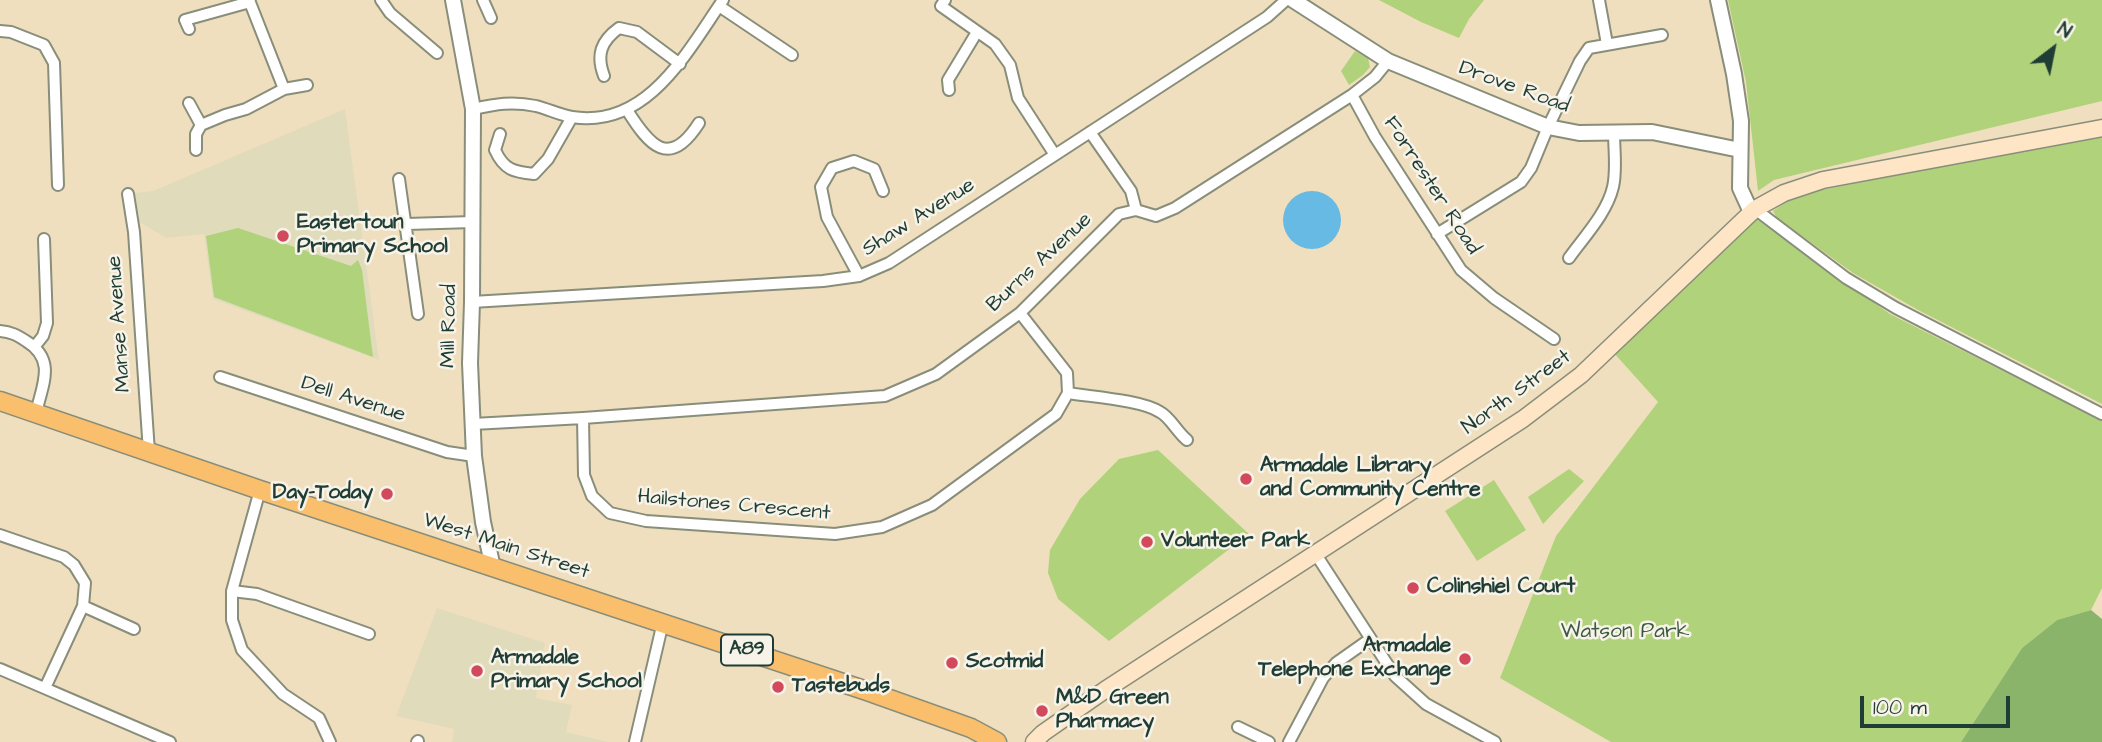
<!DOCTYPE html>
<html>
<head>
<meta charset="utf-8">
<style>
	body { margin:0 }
	#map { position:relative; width:2102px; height:742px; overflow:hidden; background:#f0dfbf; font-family:"Architects Daughter",sans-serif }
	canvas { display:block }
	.north { position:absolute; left:2018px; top:14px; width:70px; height:70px; -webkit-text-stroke:5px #f7f3e8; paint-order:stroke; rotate:32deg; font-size:19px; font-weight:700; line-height:28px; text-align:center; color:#1f3d34 }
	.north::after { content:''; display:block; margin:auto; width:24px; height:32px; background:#1f3d34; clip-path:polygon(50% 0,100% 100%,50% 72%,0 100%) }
	.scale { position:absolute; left:1860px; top:696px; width:150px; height:32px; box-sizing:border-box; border:4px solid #1f3d34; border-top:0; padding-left:9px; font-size:21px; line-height:24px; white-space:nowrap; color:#1f3d34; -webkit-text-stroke:5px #f7f3e8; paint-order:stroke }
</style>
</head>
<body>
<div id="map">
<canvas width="2102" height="742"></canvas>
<div class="north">N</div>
<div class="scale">100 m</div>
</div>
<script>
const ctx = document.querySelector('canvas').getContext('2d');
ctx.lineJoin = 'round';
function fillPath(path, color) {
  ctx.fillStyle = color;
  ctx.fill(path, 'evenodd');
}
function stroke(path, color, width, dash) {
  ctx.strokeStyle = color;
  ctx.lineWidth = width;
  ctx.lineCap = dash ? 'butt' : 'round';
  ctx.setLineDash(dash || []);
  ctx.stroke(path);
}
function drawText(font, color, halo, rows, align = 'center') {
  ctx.font = font + ' "Architects Daughter",sans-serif';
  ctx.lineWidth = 5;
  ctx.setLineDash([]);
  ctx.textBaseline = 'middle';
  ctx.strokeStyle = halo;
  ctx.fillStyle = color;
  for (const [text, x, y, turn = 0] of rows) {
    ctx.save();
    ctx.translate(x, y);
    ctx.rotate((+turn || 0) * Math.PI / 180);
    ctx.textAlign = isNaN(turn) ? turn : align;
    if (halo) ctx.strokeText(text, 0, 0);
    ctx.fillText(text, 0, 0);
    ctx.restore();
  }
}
fillPath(new Path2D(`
	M345 109 379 360 213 299 204 234 166 238 136 220 134 193 153 191Z
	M437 608 545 643 536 698 572 705 566 732 608 742H452L454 729 396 716Z`), '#e0dcbb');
fillPath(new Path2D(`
	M1379 0H1484L1469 19 1459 38 1421 22Z
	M1728 0H2102V101L1774 180 1758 191 1746 82Z
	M1355 51 1368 58 1370 67 1363 75 1349 85 1341 71Z
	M2102 135V404L1918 310 1853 273 1777 218 1773 211 1796 195Z
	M1755 218 1890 314 2102 421V588L2091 610 2057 620 2022 648 1961 742H1611L1500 678 1556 536 1658 402 1613 352Z
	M238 228 351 266 358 260 362 270 373 357 214 297 206 236Z
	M1158 450 1249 534 1109 641 1058 599 1048 573 1050 550 1080 499 1119 459Z
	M1569 469 1584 481 1543 524 1528 497Z
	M1494 480 1526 530 1477 561 1445 511Z`), '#afd27b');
fillPath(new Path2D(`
	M2091 610 2102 619V742H1961L2022 648 2057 620Z`), '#8bb46b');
fillPath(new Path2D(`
	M1283 220a29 29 0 1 1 58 0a29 29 0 1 1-58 0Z`), '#67bae3');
const minor = new Path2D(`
	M249 0 284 89
	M381 0 390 13 437 53
	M483 0 491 18
	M945 0 941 6 995 44 1010 65 1018 98 1055 155
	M1599 0 1607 44
	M719 6 792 55
	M189 29 185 20 250 2
	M0 31 11 32 44 45 54 63 58 185
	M604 76C596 55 601 41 619 28L637 32 680 64
	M949 90 948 80 977 32
	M1352 95 1375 137 1461 270 1494 298 1554 339
	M189 103 201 125
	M473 109C496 104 512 101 536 106 548 109 560 115 572 117 647 129 687 52 723 0
	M627 110C649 145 669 170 699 123
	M1090 132 1131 191 1136 210
	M500 134 495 150C504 170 514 172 534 174L548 159 572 117
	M196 150V134L201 125 225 115 246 109 284 89 307 85
	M399 179 418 314
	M128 194 134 232 149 452
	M1755 209 1846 278 1896 308 2102 414
	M407 224 473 222
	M1437 234 1521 182 1531 168 1548 127 1580 61 1589 48 1662 35
	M1569 258C1584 237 1607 213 1613 187 1617 170 1614 150 1614 132
	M859 276 827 217 821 187 832 168 854 161 874 169 883 191
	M472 302 823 281 859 276 889 263 1267 17 1286 0
	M0 331C11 332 17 335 26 341 57 360 42 385 36 413
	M35 346 43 336 47 323 44 239
	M220 377 447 452 474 456
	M1068 393C1092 397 1141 400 1160 412 1170 417 1177 432 1187 440
	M583 418 584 475 592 496 610 513 646 521 835 534 882 527 932 505 1056 414 1068 393 1067 373 1020 313
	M473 424 583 418 885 396 936 374 1020 313 1119 214 1136 210 1156 216 1175 208 1352 95 1375 77 1388 61
	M260 490 232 591V620L242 650 283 694 319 718 330 742
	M0 535 64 557 74 565 85 583 83 606 45 688
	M1315 553 1395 676 1426 704 1495 742
	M232 591 257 594 369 634
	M83 606 134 629
	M0 669 170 742
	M1238 727 1269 742
	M417 742 418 741
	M635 742 663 622
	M1289 742 1323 678 1336 663 1370 639`);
const tertiary = new Path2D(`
	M453 0 473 109 472 302 470 363 474 456 483 522 493 568
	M1293 0 1388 61 1548 127 1579 133 1652 132 1740 150
	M1718 0 1734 74 1741 121 1740 188 1751 212`);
const secondary = new Path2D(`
	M1034 742 1043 733 1105 690 1523 419 1581 375 1755 209 1784 193 1823 180 2102 128`);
const primary = new Path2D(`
	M0 401 260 490 867 691 971 728 997 742`);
stroke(minor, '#888e7a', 14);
stroke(tertiary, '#888e7a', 18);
stroke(secondary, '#888e7a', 19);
stroke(primary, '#888e7a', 21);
stroke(minor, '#fff', 10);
stroke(tertiary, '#fff', 14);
stroke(secondary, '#fde5c5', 16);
stroke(primary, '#f9bf6d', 18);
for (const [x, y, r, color] of [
	[283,236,7,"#d1495b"],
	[1246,479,7,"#d1495b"],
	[387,494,7,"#d1495b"],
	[1147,542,7,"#d1495b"],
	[1413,588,7,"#d1495b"],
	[1465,659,7,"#d1495b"],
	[952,663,7,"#d1495b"],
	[477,671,7,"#d1495b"],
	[778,687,7,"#d1495b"],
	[1042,711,7,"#d1495b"]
]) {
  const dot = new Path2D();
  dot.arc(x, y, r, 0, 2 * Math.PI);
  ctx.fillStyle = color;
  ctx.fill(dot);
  stroke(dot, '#f7f3e8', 2.5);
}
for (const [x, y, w] of [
	[747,650,52]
]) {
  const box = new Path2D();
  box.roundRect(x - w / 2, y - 15.5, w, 31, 5);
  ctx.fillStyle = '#f7f3e8';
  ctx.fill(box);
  stroke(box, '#1f3d34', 2);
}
drawText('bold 19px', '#1f3d34', null, [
	["A89",747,650]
]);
drawText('21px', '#1f3d34', '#f7f3e8', [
	["Drove Road",1514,88,20],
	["Forrester Road",1431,186,57],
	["Shaw Avenue",919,218,-32],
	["Burns Avenue",1040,263,-43],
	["Manse Avenue",120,324,-94],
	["Mill Road",450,326,-89],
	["North Street",1517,393,-36],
	["Dell Avenue",353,400,18],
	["Hailstones Crescent",734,506,5],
	["West Main Street",506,547,18]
]);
drawText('bold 21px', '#1f3d34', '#f7f3e8', [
	["Eastertoun",297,224],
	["Primary School",297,248],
	["Armadale Library",1260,467],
	["and Community Centre",1260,491],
	["Day-Today",373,494,"right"],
	["Volunteer Park",1161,542],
	["Colinshiel Court",1427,588],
	["Armadale",1451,647,"right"],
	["Telephone Exchange",1451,671,"right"],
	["Armadale",491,659],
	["Primary School",491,683],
	["Scotmid",966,663],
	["Tastebuds",792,687],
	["M&D Green",1056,699],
	["Pharmacy",1056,723]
], 'left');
drawText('21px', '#3c5b42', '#f7f3e8', [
	["Watson Park",1625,633]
]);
</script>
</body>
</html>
